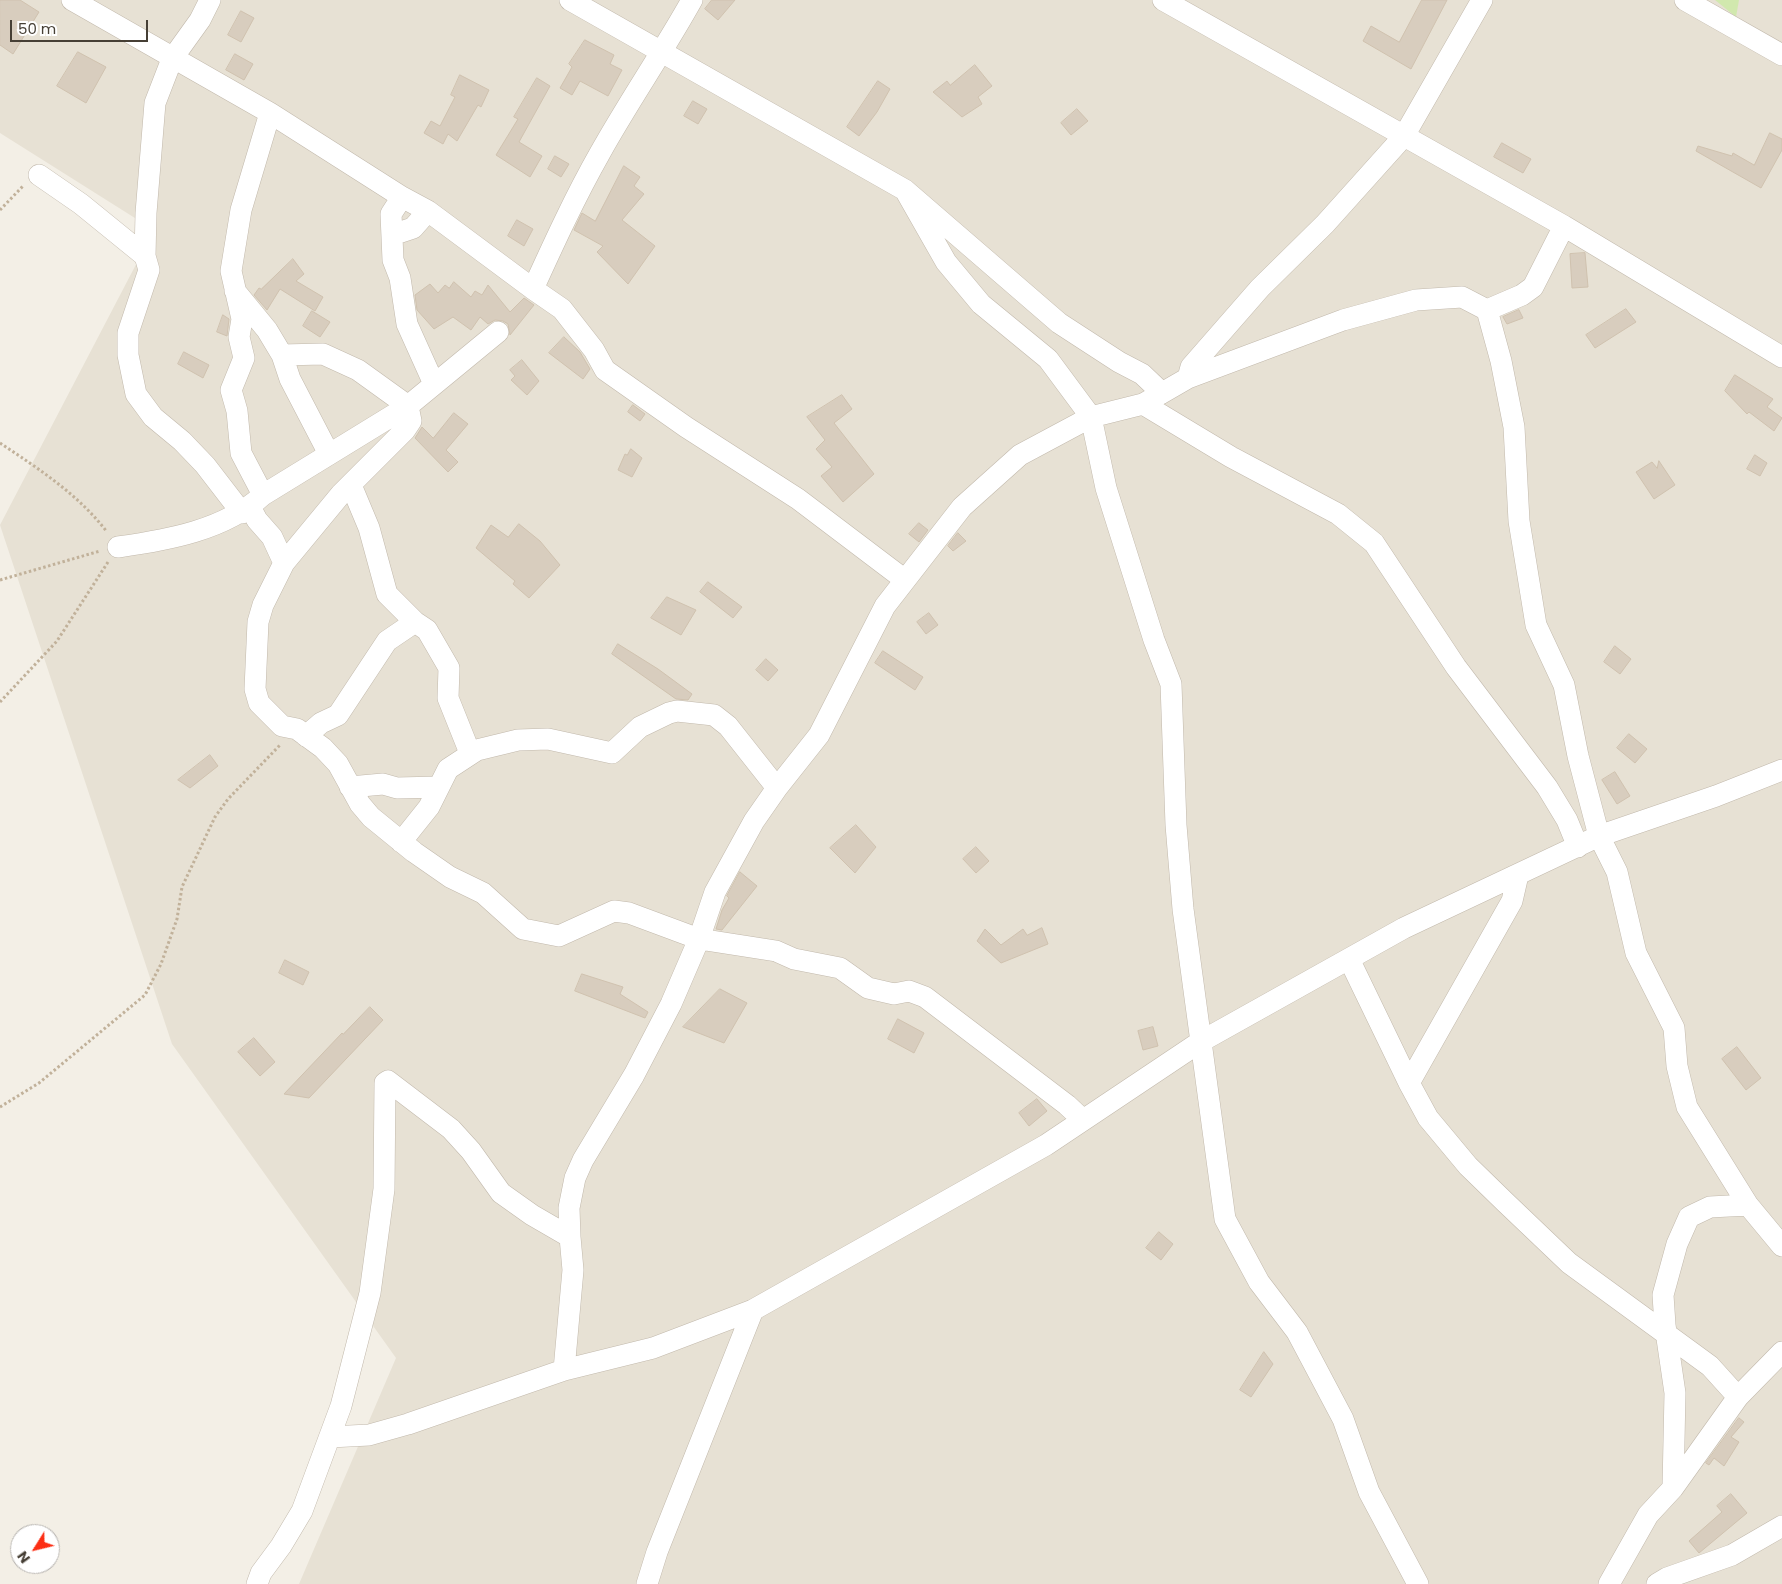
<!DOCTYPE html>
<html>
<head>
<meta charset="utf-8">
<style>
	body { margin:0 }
	#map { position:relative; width:1782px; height:1584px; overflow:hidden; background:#f3efe6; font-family:Poppins,sans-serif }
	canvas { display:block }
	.north { position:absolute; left:10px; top:1524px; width:50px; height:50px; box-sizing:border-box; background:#fff; border:1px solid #b5b2ae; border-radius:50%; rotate:234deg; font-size:14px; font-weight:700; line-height:20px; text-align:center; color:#463f35 }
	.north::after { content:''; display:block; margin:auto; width:18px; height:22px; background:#fc2e14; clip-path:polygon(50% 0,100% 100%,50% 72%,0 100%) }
	.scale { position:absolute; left:10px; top:20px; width:138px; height:22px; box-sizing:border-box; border:2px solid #463f35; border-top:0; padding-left:6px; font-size:15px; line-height:18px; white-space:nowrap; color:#463f35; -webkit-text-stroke:4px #fff; paint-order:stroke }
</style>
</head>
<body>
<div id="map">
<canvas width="1782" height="1584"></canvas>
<div class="north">N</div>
<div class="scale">50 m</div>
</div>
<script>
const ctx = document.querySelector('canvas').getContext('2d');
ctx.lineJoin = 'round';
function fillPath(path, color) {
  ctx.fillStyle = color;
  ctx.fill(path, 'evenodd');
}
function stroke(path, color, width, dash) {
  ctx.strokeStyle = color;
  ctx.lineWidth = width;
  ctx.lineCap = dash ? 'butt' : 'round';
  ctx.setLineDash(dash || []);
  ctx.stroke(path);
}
fillPath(new Path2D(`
	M0 0H1782V1584H299L396 1358 172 1044 0 525 154 230 0 133Z`), '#e7e1d4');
fillPath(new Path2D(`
	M1715 0H1739L1736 17Z`), '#d1e8ae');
const building = new Path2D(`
	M0 0H20L39 12 13 54 0 45Z
	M712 0H735L718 20 705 9Z
	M1422 0H1447L1411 69 1363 41 1371 26 1399 42Z
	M241 11 254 18 241 42 228 35Z
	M585 40 614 55 610 64 622 70 608 96 580 81 572 95 560 88 572 67 569 64Z
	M78 52 106 67 86 103 57 86Z
	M235 54 253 64 244 80 226 70Z
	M975 65 992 86 978 97 982 104 962 117 933 92 947 81 950 85Z
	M460 75 489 90 481 107 478 105 457 141 448 134 443 144 424 133 431 121 440 126 455 97 451 95Z
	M537 78 550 86 519 142 542 156 530 177 496 155 518 119 514 117Z
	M878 81 890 89 877 112 859 136 847 127Z
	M693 101 707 109 698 124 684 116Z
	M1077 109 1088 121 1071 135 1061 123Z
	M1770 133 1782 139V150L1761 188 1696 151 1698 146 1732 156 1733 153 1754 165Z
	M1502 143 1531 159 1523 173 1494 157Z
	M555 156 569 164 561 177 548 169Z
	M624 166 640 177 634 186 644 194 622 220 655 246 628 284 597 252 603 246 574 230 582 213 595 221Z
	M517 220 533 229 524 246 508 236Z
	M1585 253 1588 287 1572 288 1570 254Z
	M293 259 304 274 296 281 323 297 315 311 280 289 267 310 254 295 259 288 261 289Z
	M454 282 471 297 475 291 482 295 488 285 510 312 524 298 534 305 510 335 508 324 503 321 495 320 488 324 480 317 471 330 453 317 434 329 417 310 415 295 430 284 438 293 445 285 449 288Z
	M1626 309 1636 322 1595 348 1586 335Z
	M1519 310 1523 318 1507 324 1503 317Z
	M312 311 330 322 320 337 303 326Z
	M223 315 229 319 227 336 217 332Z
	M564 337 580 352 590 369 583 379 549 353Z
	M184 352 209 365 203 378 178 364Z
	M522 360 539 381 527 395 511 380 515 376 510 370Z
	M1735 375 1773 399 1767 407 1782 418 1774 431 1749 412 1747 414 1725 391Z
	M842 395 852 409 834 423 874 474 843 502 821 476 832 467 816 449 825 440 807 417Z
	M633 405 645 414 640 421 628 412Z
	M454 413 468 424 446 450 458 462 448 472 415 438 422 427 433 438Z
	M631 449 642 458 632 477 618 470 625 454 627 455Z
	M1755 455 1767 463 1760 476 1747 469Z
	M1659 461 1675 485 1654 499 1636 472 1652 462 1657 468Z
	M919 523 928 530 919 542 909 534Z
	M519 524 540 541 560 565 529 598 513 584 515 581 476 548 491 525 508 537Z
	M958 533 966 541 953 551 948 546Z
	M708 582 742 607 733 618 700 592Z
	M667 597 696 610 681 635 651 618Z
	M929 613 938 625 926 634 917 622Z
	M618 644 658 669 692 694 688 700 676 699 612 654Z
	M1615 646 1631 659 1620 674 1604 662Z
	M883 651 923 677 915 690 875 663Z
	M766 659 778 670 768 681 756 670Z
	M1629 734 1647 749 1635 763 1617 748Z
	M210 755 218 766 190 788 178 780Z
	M1615 772 1630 796 1617 804 1602 780Z
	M856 825 876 847 855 873 830 848Z
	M976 847 989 861 976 873 963 859Z
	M740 872 757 886 722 930 716 929 722 910 729 898 727 896Z
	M1042 928 1048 944 1001 963 977 941 985 929 1001 945 1023 929 1027 935Z
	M285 960 309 972 303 985 279 973Z
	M582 974 623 987 620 994 648 1012 645 1018 575 991Z
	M720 989 747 1003 724 1043 683 1027Z
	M370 1007 383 1020 309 1098 284 1094 342 1033 343 1034Z
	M898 1019 924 1033 914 1053 888 1039Z
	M1153 1027 1158 1046 1143 1050 1138 1031Z
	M254 1038 275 1062 260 1076 238 1052Z
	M1737 1047 1761 1078 1746 1090 1722 1059Z
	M1037 1099 1047 1111 1029 1126 1019 1113Z
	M1159 1232 1173 1244 1161 1260 1146 1248Z
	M1264 1352 1273 1364 1251 1397 1240 1390Z
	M1739 1418 1744 1422 1731 1437 1739 1442 1724 1466 1714 1458 1709 1465 1706 1463Z
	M1731 1494 1747 1513 1699 1553 1689 1541 1722 1512 1717 1506Z`);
fillPath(building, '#d8cdbe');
stroke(building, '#d0c2af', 1);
const minor = new Path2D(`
	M72 0 270 113 402 197 428 211 533 289 562 309 594 350 605 370 686 427 798 499 905 580
	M570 0 905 190 1059 323 1119 362 1142 374 1162 393
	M1163 0 1564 226 1782 357
	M1685 0 1782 55
	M39 175 81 204 145 256 149 270 128 333V355L136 394 153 417 182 441 205 465 242 513
	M905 190 946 262 981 304 1048 359 1091 417 1106 488 1154 640 1171 684 1176 825 1183 909 1225 1219 1259 1282 1297 1332 1343 1419 1369 1492 1418 1584
	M402 197 391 214 393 260 400 278 407 324 434 384
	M392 235 413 228 428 211
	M145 256 146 213 155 103 172 59 200 20 210 0
	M533 289C554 243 575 197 600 153 629 101 663 52 692 0
	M235 291 267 330 282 355 323 354 358 370 408 406 411 421 405 430 341 494 284 563 263 605 258 622 255 689 259 703 282 726 297 729 323 748 338 764 360 804 371 817 414 852 450 877 483 893 523 929 559 936 614 911 629 913 699 939 776 951 794 959 840 968 868 988 894 994 909 991 925 997 1067 1105 1083 1120
	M1487 310 1522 295 1533 287 1564 226
	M282 355 290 379 329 454
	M1188 378 1191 367 1260 288 1325 224 1404 136 1482 0
	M1143 404 1231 457 1338 514 1374 543 1456 667 1547 787 1567 820 1578 847
	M351 485 369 528 387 594 415 622 427 630 449 668 448 698 470 753
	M263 495 241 453 237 411 231 390 244 358 239 337 242 319 231 271 241 210 270 113
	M250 507 257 520 272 537 284 563
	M118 547C168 540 225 530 263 495L408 406 498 332
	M306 736 321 723 338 715 387 641 415 622
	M350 787 383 784 397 788 439 787
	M401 842 429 807 448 769 477 750 518 740 548 739 612 753 640 727 669 713 677 711 714 715 728 726 777 788
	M1518 875 1512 901 1409 1083 1428 1118 1468 1166 1505 1202 1569 1263 1710 1366 1738 1397
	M1349 959 1409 1083
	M564 1370 573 1270 570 1237
	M330 1437 369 1435 408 1424 564 1370 653 1348 753 1310 1046 1145 1200 1042 1404 928 1599 836 1716 796 1782 770
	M1673 1488 1675 1393 1665 1325 1663 1295 1677 1244 1689 1217 1710 1207 1748 1205
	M257 1584 261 1573 281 1546 302 1511 341 1406 370 1293 384 1189 385 1083 388 1081 451 1129 471 1151 501 1193 532 1215 570 1237 569 1208 575 1178 583 1160 634 1075 671 1004 699 939 715 892 754 821 777 788 819 735 885 606 962 507 1020 455 1091 417 1143 404 1188 378 1343 320 1416 300 1462 297 1487 310 1501 361 1514 427 1519 521 1536 625 1564 685 1578 756 1599 836 1617 872 1636 953 1674 1028 1677 1066 1687 1107 1748 1205 1782 1246
	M647 1584 657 1552 753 1310
	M1609 1584 1648 1515 1673 1488 1738 1397 1782 1352
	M1657 1584 1667 1578 1732 1555 1782 1526`);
stroke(minor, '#c2b9ac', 22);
stroke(new Path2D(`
	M0 210 24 185
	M0 443C39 469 79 495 107 532
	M0 580 100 551
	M0 702 57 641 108 562
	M0 1107 39 1083 145 995 161 964 177 919 182 887 215 817 228 799 281 744`), '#c1b19a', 3, [2.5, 2.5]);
stroke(minor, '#fff', 21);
</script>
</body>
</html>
